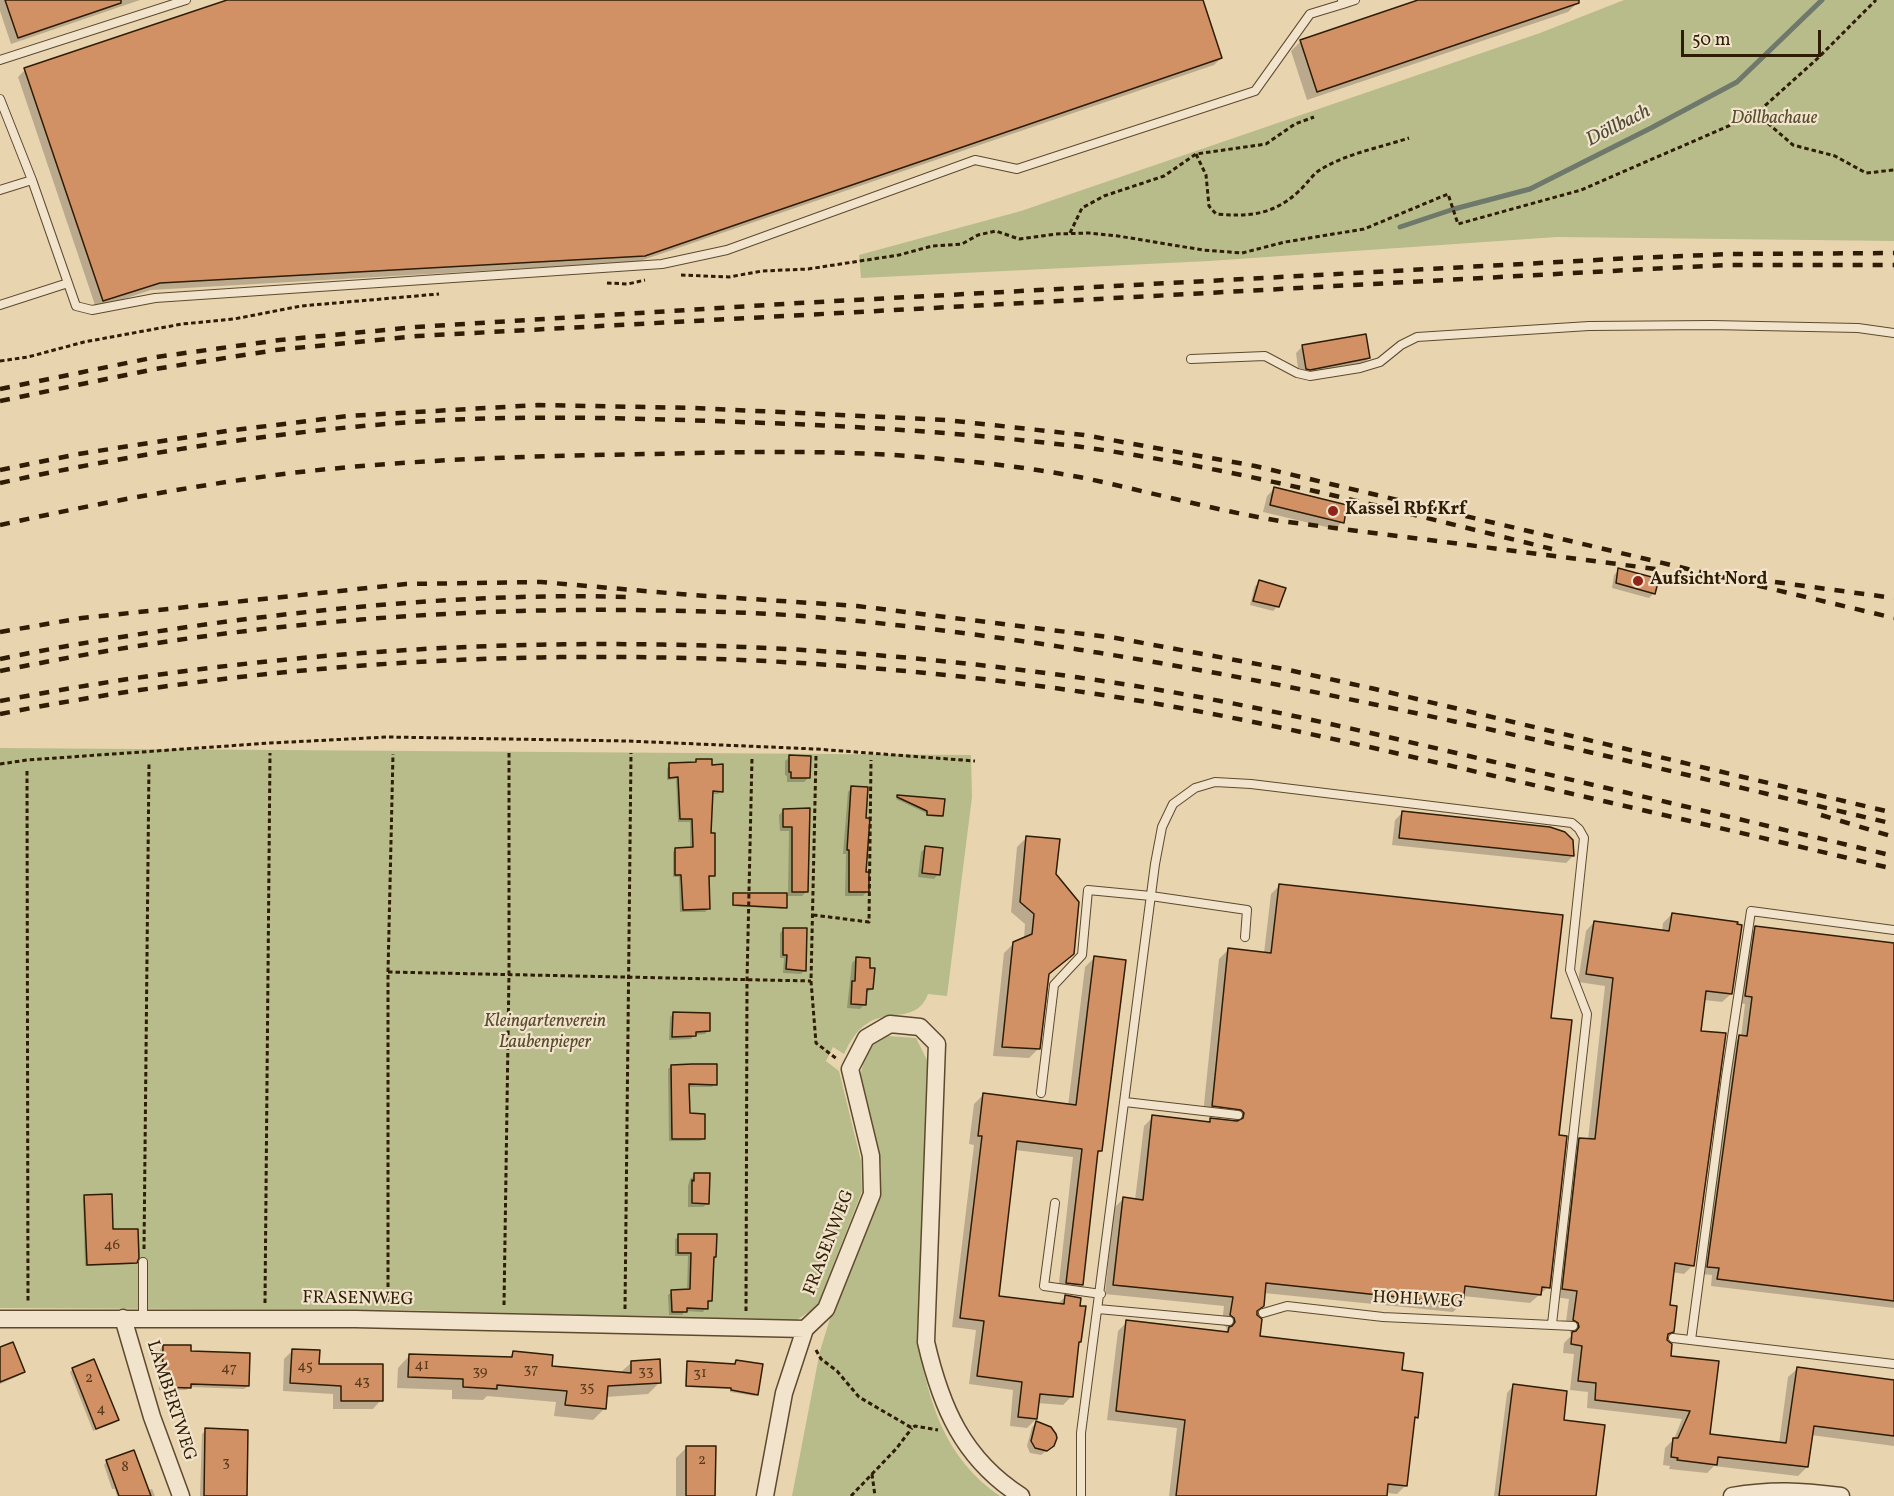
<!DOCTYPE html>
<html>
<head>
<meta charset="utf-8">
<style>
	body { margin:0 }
	#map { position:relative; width:1894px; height:1496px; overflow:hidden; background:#e9d4b0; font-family:Vollkorn,serif }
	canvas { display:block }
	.scale { position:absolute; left:1681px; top:30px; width:140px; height:27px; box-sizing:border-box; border:3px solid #2e1c03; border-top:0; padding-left:8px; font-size:18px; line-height:21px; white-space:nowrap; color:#2e1c03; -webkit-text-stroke:4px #f1e3cc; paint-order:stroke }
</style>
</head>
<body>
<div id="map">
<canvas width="1894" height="1496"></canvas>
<div class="scale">50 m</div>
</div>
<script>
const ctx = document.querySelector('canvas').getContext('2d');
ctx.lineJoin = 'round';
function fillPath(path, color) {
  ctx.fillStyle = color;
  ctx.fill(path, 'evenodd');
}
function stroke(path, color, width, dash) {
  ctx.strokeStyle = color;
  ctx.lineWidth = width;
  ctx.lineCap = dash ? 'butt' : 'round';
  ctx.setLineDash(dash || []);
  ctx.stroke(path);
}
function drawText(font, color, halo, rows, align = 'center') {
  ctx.font = font + ' Vollkorn,serif';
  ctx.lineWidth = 4.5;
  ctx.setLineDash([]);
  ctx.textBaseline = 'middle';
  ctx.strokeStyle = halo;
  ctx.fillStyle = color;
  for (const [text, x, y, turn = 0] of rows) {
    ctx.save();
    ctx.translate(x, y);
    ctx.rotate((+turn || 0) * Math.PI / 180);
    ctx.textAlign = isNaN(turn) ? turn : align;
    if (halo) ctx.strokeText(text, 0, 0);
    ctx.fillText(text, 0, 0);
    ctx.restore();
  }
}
fillPath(new Path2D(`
	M1624 0H1894V241L1557 237 1209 261 861 278 859 255 1021 211 1540 33Z
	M0 748 971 755 972 797 947 996 928 994C918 1021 893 1011 871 1021 858 1028 850 1041 844 1054L833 1047 826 1061 839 1071 861 1161 862 1191 817 1307 795 1321 403 1310 0 1308Z
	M888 1036 916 1038 929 1064 917 1339C929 1402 944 1458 1000 1496H792L820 1351 833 1309 878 1195 881 1166 860 1076 867 1049Z`), '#b8bc8a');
fillPath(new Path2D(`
	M0 0H140L11 44 0 11Z
	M231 0H1201L1221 58 1214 65 637 262 151 290 96 308 18 77 25 70Z
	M1423 0H1577L1578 2 1568 12 1307 100 1291 51 1300 42Z
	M1303 346 1369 358 1362 365 1299 375 1296 353Z
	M1274 489 1342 522 1335 529 1263 512 1267 496Z
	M1619 570 1654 593 1649 598 1612 588 1614 575Z
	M1260 582 1278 606 1273 611 1250 605 1255 586Z
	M790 757 809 777 804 782H787V776L785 775V761Z
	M670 765 711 766 721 791 718 794H711L709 834 713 875 708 878V909L705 912H680L679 877H673V852L676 849H690V822H678L676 779 667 780V768Z
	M852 787 867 892 863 896H845L846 854H843L848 792Z
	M898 797 942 815 940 817 926 816V813L896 799Z
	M784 810H808L807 891 802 896H786L783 909 732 906 734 895H788L789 831H780L779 815Z
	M1402 813 1573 856 1566 863 1392 845 1395 820Z
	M1027 837 1054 874 1073 953 1047 976 1038 1049 1029 1058 993 1056 1004 953 1014 943 1024 939 1025 924 1011 912 1017 847Z
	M926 848 938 874 934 879 918 877 921 852Z
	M1280 885 1549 1019 1557 1136 1548 1287 1530 1303 1463 1296 1462 1303 1453 1312 1264 1293 1255 1312 1258 1337 1401 1371 1416 1417 1413 1420 1406 1485 1397 1494 1386 1493V1496H1169L1177 1428 1107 1420 1118 1331 1127 1322 1225 1333 1227 1331 1226 1327 1222 1324 1224 1306 1105 1294 1114 1208 1123 1199 1135 1200 1144 1126 1153 1117 1208 1123 1211 1120 1237 1122 1230 1117 1203 1114 1219 959 1228 950 1264 953 1271 894Z
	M1672 914 1731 994 1722 1002 1704 1000 1700 1032 1693 1265 1684 1274 1672 1272 1668 1307 1673 1331 1665 1338 1669 1357 1708 1436 1779 1444 1788 1377 1797 1369 1894 1381V1446L1811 1435 1807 1467 1798 1476 1714 1466 1707 1473 1669 1469 1670 1466 1663 1465 1665 1448 1674 1439 1682 1419 1587 1408 1588 1392 1570 1390 1574 1354 1563 1353 1564 1343 1571 1336 1570 1331 1565 1329 1569 1299 1554 1297 1571 1148 1580 1139 1588 1140 1605 986 1578 982 1586 931 1594 922 1662 932 1663 923Z
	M1756 928 1894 945V1308L1711 1286 1712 1275 1701 1274 1732 1044 1741 1037 1745 1004 1738 1003 1749 935Z
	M784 929 805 970 801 974 783 973 784 958H780V933Z
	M1094 958 1101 1151 1096 1155 1081 1284 1072 1293 1058 1291 1073 1157 1015 1150 997 1297 1058 1304 1065 1297 1077 1344 1072 1396 1063 1405 1037 1403 1036 1419 1027 1428 1010 1426 1013 1390 969 1384 976 1330 952 1327 974 1145 969 1144 974 1104 983 1095 1068 1106 1085 967Z
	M856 959 872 989 866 993 865 1004 860 1009 847 1008 852 963Z
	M673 1014 708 1031 705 1034 694 1035 691 1039 669 1040 670 1017Z
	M671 1066 715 1084 712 1087H687L688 1114 704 1138 700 1141H669L668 1069Z
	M695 1175 708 1203 703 1207H688V1186L690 1179Z
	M85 1197 135 1262 133 1264 85 1266 83 1198Z
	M679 1236 712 1259 710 1301 703 1312 686 1311 682 1315H669L668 1295 672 1292 687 1291 688 1256H675V1239Z
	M163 1346 190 1352 248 1386 244 1389 190 1387 186 1390H159L160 1350Z
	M0 1349 23 1372 18 1376 0 1384Z
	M293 1350 318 1365 381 1400 373 1409H333V1394L283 1391 284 1359Z
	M513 1353 550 1367 620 1373 632 1362 660 1382 648 1394 606 1397 605 1408 593 1420 554 1416 556 1402 487 1396 483 1400 452 1399V1390L397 1388 398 1368 409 1356 508 1359Z
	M736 1362 757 1394 755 1396 730 1392V1389L685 1387 686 1365 688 1363 734 1365Z
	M73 1369 117 1419 114 1423 93 1431 70 1372Z
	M1514 1385 1562 1421 1594 1496H1494L1507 1393Z
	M1036 1423 1053 1446 1041 1455 1030 1453 1027 1446 1032 1427Z
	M206 1430 245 1496H200L202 1434Z
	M687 1447 714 1496H676V1458Z
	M107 1461 148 1490 152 1489 155 1496H117L115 1489H112L104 1465Z`), '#0003');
stroke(new Path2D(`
	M1400 227 1454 209 1530 189 1651 128 1737 82 1822 0`), '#6e796c', 5);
const building = new Path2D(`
	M5 0H121V3L18 38Z
	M227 0H1203L1222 58 645 256 160 283 103 301 24 68Z
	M1418 0H1579V3L1317 92 1300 40Z
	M1366 334 1370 358 1310 370 1306 369 1302 345Z
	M1274 487 1347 505 1344 523 1270 505Z
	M1618 568 1659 579 1655 594 1616 583Z
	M1259 580 1286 588 1279 607 1253 601Z
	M789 755 811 756 810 778H791V772H789Z
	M696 759H712V765L723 764V792L713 791 711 833H715V876H709L710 909 683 910 681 875H675V848L693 847 692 819H680L678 777 669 778V763L696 762Z
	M851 786 868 787 866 818H870L866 872H869V892H849V850H847Z
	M897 795 945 799 943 816 927 815V811L897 797Z
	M810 808 808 892H792V827H783V809Z
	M1402 811 1550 827 1565 832 1573 840 1574 856 1399 838Z
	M1026 836 1060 839 1056 874 1079 902 1074 954 1049 974 1040 1049 1002 1047 1013 942 1032 934 1034 914 1020 902Z
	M925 846 943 848 940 875 922 873Z
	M1279 884 1563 915 1551 1018 1572 1020 1559 1135 1567 1136 1550 1288 1542 1287 1541 1295 1465 1286 1463 1304 1266 1283 1264 1306 1257 1311V1315L1262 1319 1260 1336 1404 1353 1402 1370 1423 1373 1418 1418 1415 1417 1407 1486 1388 1484 1387 1496H1176L1185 1420 1116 1411 1126 1320 1228 1332 1229 1327 1232 1326 1235 1322 1234 1318 1230 1315 1233 1297 1113 1285 1123 1197 1143 1200 1152 1115 1210 1122V1118L1237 1121 1243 1118 1244 1113 1241 1110 1212 1106 1228 948 1271 953Z
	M733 893H787V908L733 905Z
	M1672 913 1738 922 1737 924 1742 925 1732 994 1706 991 1701 1031 1726 1033 1694 1266 1675 1263 1670 1305 1677 1306 1674 1332 1668 1334 1667 1340 1672 1344 1671 1356 1719 1361 1710 1434 1786 1443 1797 1367 1894 1380V1436L1814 1426 1808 1467 1718 1457 1717 1465 1677 1460 1678 1458 1671 1457 1673 1438H1678L1690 1411 1595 1400 1596 1383 1578 1381 1582 1346 1571 1344 1572 1332 1576 1331 1579 1327 1578 1323 1573 1320 1577 1291 1562 1289 1579 1138 1595 1139 1613 978 1586 974 1594 921 1669 931Z
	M1755 926 1894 943V1301L1717 1279 1719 1268 1707 1267 1739 1035 1747 1036 1752 997 1745 996Z
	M783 928H807L806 971 786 969 787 955H783Z
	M1094 956 1126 960 1102 1151H1098L1083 1285 1066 1283 1082 1149 1017 1141 999 1296 1064 1304 1065 1295 1081 1298 1080 1306H1086L1081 1342H1079L1073 1397 1040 1394 1037 1419 1018 1417 1022 1382 977 1376 984 1321 960 1318 982 1136H978L983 1093 1076 1105Z
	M856 957 870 958V968H875L873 989H867L866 1005 851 1004 852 981H855Z
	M673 1012 710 1013V1031L696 1032V1036L672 1037Z
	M692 1064H717V1085L689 1084 690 1113 705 1114V1139H672L671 1065Z
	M694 1173H710L709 1204 692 1203V1180L694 1181Z
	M112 1194 113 1229H138L139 1258 137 1263 87 1265 84 1195Z
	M678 1234H717L716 1257H714L712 1301H708V1309L687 1308V1312H672L671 1290 690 1289 691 1253H678Z
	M13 1342 25 1372 0 1382V1347Z
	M163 1345H191V1351L250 1353 249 1386 191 1384V1388L162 1387Z
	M292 1349 320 1350 319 1364H383V1401H341V1386L290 1383Z
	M513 1351 553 1355 552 1366 631 1373V1361L660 1359 661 1383 608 1386 606 1409 565 1405 567 1391 497 1385V1389L463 1387V1379L408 1377 409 1354 512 1357Z
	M94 1359 119 1420 96 1429 72 1368Z
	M736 1360 763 1364 758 1395 731 1390V1388L686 1386 687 1361 735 1364Z
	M1513 1384 1567 1391 1564 1420 1605 1425 1596 1496H1499Z
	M1036 1421 1051 1427 1056 1434 1057 1438 1054 1446 1047 1451 1035 1448 1031 1441Z
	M205 1428 248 1430 247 1496H204Z
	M686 1446H716L715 1496H686Z
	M134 1450 151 1496H119L106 1460Z`);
fillPath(building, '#d29164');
stroke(building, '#2e1c03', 1.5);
const service = new Path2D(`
	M1343 4 1355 0
	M0 60 186 0
	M0 99 32 180 76 306 92 310 155 298 662 264 727 250 975 160 1017 169 1255 91 1310 14 1343 4 1342 0
	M0 190 32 180
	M0 305 68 283
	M1191 359 1265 356 1297 373 1310 376 1360 368 1380 362 1401 345 1417 337 1589 326 1711 325 1858 328 1894 333
	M1041 1093 1054 985 1082 955 1088 890 1151 896 1247 910 1245 937
	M1125 1102 1238 1115
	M1055 1203 1044 1286 1101 1294
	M1098 1309 1229 1321
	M1263 1313 1287 1306 1383 1317 1573 1326
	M143 1318V1262
	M1673 1338 1894 1364
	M1691 1340 1726 1077 1751 911 1894 930
	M1081 1496V1433L1155 864 1162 827 1173 804 1195 788 1215 782 1251 784 1572 823 1579 829 1584 838 1570 970 1587 1014 1552 1324`);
const minor = new Path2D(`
	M123 1318 152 1417 181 1496
	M0 1319H355L805 1329 826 1309 872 1194 871 1156 850 1069 866 1038 890 1024 920 1027 937 1044 926 1342C941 1407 963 1459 1021 1496
	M765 1496 784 1393 805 1329
	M1732 1496C1773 1489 1801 1491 1841 1496`);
stroke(service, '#5d4a2e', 10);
stroke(minor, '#5d4a2e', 19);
stroke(new Path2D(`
	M1758 112 1763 119 1793 145 1835 156 1866 173 1894 170
	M1196 154 1206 175 1209 206 1216 214C1248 217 1273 215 1298 192 1305 186 1310 178 1317 172 1343 154 1379 148 1409 138
	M1070 233 1082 208 1104 196 1164 176 1196 154 1266 144 1295 124 1314 117
	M681 275 729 277 762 271 808 269 899 255 932 246 962 244 978 235 996 231 1019 239 1056 234 1089 233 1118 236 1203 250 1242 253 1285 242 1364 229 1448 194 1458 224 1581 190 1747 118 1758 112 1818 58 1876 0
	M607 283 628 284 645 280
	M0 361 28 357 84 342 182 324 234 319 301 306 439 294
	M816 756 811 981 816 1043 837 1059
	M0 764 27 760 270 743 388 737 627 741 816 749 975 761
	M27 771 28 1303
	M813 915 869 922 871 760
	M388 972 811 981
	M144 1249 149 762
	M388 1302V972L393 754
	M265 1303 270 753
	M504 1305 509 973V752
	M625 1309 631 753
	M746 1311 747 980 752 758
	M816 1350 821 1359 837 1371 859 1397 912 1428 915 1426 938 1430
	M872 1474 875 1496
	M851 1496 896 1449 912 1428`), '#2e1c03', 3, [4.5, 3]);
stroke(service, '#f1e3cc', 8);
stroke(minor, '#f1e3cc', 16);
stroke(new Path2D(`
	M0 389 156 357 280 340 416 327 799 303 1633 258 1732 254 1894 253
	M0 401 155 369 276 350 418 336 1629 270 1730 265H1894
	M0 470 78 454 227 431 348 416 538 405 695 408 946 420 1084 435 1255 466 1894 618
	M0 483C144 452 297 428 445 420 552 415 660 419 768 423 873 427 978 434 1082 447 1241 469 1397 511 1552 549
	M0 525C99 503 200 484 300 472 417 459 533 456 650 454 748 452 845 449 942 459 990 463 1037 469 1084 478 1150 492 1214 510 1280 521L1656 569
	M1775 582 1894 598
	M0 632 82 618 406 584 541 582 691 595 857 606 1116 638 1284 669 1375 689 1894 813
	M0 659C72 644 144 633 216 623 353 605 492 593 630 597
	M0 671C208 628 420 608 632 610 693 611 755 612 815 617 1181 649 1538 740 1894 824
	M0 701C363 631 738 627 1103 681 1234 700 1363 731 1490 761 1625 792 1760 824 1894 856
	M0 714C362 643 739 640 1103 695 1234 715 1362 745 1490 775 1625 806 1760 837 1894 869
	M1821 815 1894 837`), '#2e1c03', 4.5, [10, 10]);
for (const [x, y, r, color] of [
	[1333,511,6,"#8f2418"],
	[1638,581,6,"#8f2418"]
]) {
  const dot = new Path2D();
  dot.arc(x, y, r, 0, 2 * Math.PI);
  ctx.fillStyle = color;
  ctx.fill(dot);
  stroke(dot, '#f1e3cc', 2);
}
drawText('15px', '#57391b', null, [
	["46",112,1246],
	["41",422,1366],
	["45",305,1367],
	["47",229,1369],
	["37",531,1370],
	["39",480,1372],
	["33",646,1372],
	["31",700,1374],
	["2",89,1379],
	["43",362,1382],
	["35",587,1388],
	["4",101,1410],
	["2",702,1461],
	["3",226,1463],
	["8",125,1468]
]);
drawText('italic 18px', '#574c2c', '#f1e3cc', [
	["Döllbachaue",1774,120],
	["Kleingartenverein",545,1023],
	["Laubenpieper",545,1044]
]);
drawText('bold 18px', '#2e1c03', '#f1e3cc', [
	["Kassel Rbf Krf",1345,511],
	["Aufsicht Nord",1650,581]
], 'left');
drawText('18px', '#2e1c03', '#f1e3cc', [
	["FRASENWEG",830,1243,-69],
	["FRASENWEG",358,1300,1],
	["HOHLWEG",1418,1301,3],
	["LAMBERTWEG",170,1401,72]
]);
drawText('italic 20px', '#4e4a38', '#f1e3cc', [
	["Döllbach",1619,127,-27]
]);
</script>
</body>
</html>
